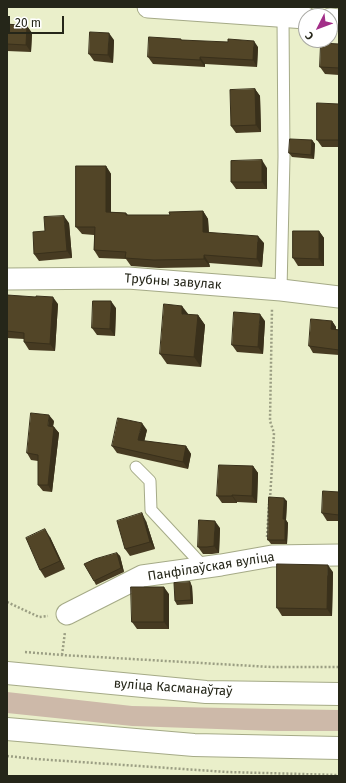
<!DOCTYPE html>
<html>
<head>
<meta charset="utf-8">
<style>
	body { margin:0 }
	#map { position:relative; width:346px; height:783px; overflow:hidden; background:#eaefca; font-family:"Fira Sans",sans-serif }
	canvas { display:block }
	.frame { position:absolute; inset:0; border:8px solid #252619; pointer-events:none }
	.north { position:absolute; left:298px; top:8px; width:40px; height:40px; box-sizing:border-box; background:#fff; border:1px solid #a8a8a3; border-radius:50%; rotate:228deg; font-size:11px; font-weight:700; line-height:16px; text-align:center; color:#252619 }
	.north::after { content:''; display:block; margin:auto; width:14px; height:18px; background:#a22e88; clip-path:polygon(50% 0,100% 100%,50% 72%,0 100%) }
	.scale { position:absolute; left:8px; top:16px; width:56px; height:18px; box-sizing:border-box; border:2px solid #252619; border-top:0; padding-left:5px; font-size:12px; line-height:14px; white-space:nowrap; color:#252619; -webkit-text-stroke:3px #fff; paint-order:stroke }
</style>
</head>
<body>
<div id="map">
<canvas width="346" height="783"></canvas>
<div class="frame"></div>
<div class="north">С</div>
<div class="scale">20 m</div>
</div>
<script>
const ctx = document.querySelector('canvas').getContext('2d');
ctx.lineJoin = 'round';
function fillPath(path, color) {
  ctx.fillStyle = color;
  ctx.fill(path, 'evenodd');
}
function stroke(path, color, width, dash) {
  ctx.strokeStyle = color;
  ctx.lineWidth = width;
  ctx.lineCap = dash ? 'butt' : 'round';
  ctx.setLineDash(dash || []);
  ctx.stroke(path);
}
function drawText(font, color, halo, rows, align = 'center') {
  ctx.font = font + ' "Fira Sans",sans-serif';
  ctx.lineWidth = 4;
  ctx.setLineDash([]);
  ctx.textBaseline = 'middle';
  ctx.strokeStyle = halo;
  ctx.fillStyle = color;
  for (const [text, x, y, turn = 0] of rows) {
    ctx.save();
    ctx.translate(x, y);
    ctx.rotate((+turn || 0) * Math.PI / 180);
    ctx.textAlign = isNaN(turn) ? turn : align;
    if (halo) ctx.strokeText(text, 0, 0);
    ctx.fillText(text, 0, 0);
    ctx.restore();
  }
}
fillPath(new Path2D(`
	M7 692 132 706 274 709 339 710V731H274L132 726 7 713Z`), '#cdb9a9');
const service = new Path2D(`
	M281 290 284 157 283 17
	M136 467 150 481 151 510 204 567`);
const minor = new Path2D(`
	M148 7 306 18
	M330 19 339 20
	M7 279 128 278 281 290 339 297
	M67 614 142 576 221 565 272 556 339 555`);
const primary = new Path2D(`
	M7 673 206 692 339 694
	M7 729 194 745 339 748`);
stroke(service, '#a5aa87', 13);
stroke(minor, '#a5aa87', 23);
stroke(primary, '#a5aa87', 24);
stroke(new Path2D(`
	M270 499 274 433 270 421 272 308
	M267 537 269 504
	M7 602 39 617 48 616
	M25 652 62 655 271 667H339
	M62 655 65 632
	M7 756 36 759 227 772 339 775`), '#9b9e83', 2.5, [2, 2]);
stroke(service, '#fff', 11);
stroke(minor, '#fff', 21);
stroke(primary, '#fff', 22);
fillPath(new Path2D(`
	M7 24 27 26 32 33 31 52 7 51Z
	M114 40 113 63 94 61 89 54Z
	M182 40 258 47 257 67 205 64V67L153 64 148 57Z
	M339 44V75L325 74 320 67Z
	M255 89 260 96 261 132 236 133 231 126Z
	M339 104V147H322L317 140Z
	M312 140 315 144 314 159 292 157 289 153Z
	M106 166 111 174V212L126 213 128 215H170L203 211 208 219 209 233 264 243 262 267 209 263 210 267 159 268 131 266 126 259 99 258 94 250V235L82 234 76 227Z
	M267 168V189H236L231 182Z
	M69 223 72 258 39 261 34 254 45 231Z
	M319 231 324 238V266H298L293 258Z
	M7 295 58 304 55 351 29 350 24 342V339L7 338Z
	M116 308 115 336 97 335 92 328Z
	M198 315 205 325 201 367 167 364 160 354Z
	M265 321 263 354 237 352 232 345Z
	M332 321 336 327V329L339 330V355L313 353 309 346Z
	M54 421 53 426 54 427 59 433 52 492 43 491 38 485V461L31 460 27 453Z
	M147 430 144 441 186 446 191 454 188 469 117 453 112 446Z
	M253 466 258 473 257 503 237 502V503H222L217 496Z
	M339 492V521H327L322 513Z
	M287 501 286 520 288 523 287 544H271L268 540Z
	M146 521 155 549 130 556 125 549Z
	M220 528 219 553 212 554H203L198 547Z
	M50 537 65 569 45 578 40 570Z
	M117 553 120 556 124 572 96 585 94 581Z
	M333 572 332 616H282L277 608Z
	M192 586 193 604 177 605 175 601Z
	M169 594V629H137L132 622Z`), '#473b22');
fillPath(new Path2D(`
	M27 26 32 33 31 52 26 45Z
	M109 33 114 40 113 63 108 55Z
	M254 41 258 47 257 67 253 60Z
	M200 57 205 64V67L200 60Z
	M255 89 260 96 261 132 256 125Z
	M312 140 315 144 314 159 311 155Z
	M262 160 267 168V189L262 182Z
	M106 166 111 174V219L106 212Z
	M203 211 208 219 209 240 203 232Z
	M64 216 69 223 72 258 67 251Z
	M319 231 324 238V266L319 259Z
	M258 236 264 243 262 267 257 259Z
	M204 255 209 263 210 267 204 259Z
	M53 297 58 304 55 351 50 344Z
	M111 301 116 308 115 336 110 329Z
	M182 306 189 315 182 314Z
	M260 314 265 321 263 354 258 347Z
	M198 315 205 325 201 367 194 357Z
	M332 321 336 327 335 335 331 329Z
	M49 415 54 421 52 432 48 426Z
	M142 423 147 430 143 447 138 440Z
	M54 427 59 433 52 492 48 485Z
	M186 446 191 454 188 469 183 462Z
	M253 466 258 473 257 503 252 496Z
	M232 495 237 502V503L232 496Z
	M284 498 287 501 286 520 288 523 287 544 285 540 283 519Z
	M142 513 146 521 155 549 150 542Z
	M215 521 220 528 219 553 214 546Z
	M45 529 50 537 65 569 60 561Z
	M117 553 120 556 124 572 121 568Z
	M328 565 333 572 332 616 327 609Z
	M190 582 192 586 193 604 191 600Z
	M164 587 169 594V629L164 622Z`), '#39301b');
const building = new Path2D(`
	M7 24 27 26 26 45 7 44Z
	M90 32 109 33 108 55 89 54Z
	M149 37 181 39V40L228 42V39L254 41 253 60 200 57V60L148 57Z
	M321 43 339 44V68L320 67Z
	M255 89 256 125 231 126 230 90Z
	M317 103 339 104V140H317Z
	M290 139 312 140 311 155 289 153Z
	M262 160V182H231V161Z
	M76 166H106V212L126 213V215H170L169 212 203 211V232L258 236 257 259 204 255V259L154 260 125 258 126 252 94 250 95 227H76Z
	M64 216 67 251 34 254 33 232 45 231 44 217Z
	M293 231H319V259L293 258Z
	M7 295 36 297V296L53 297 50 344 24 342V333L7 331Z
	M93 301H111L110 329 92 328Z
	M164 304 182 306V314L198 315 194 357 160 354Z
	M234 312 260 314 258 347 232 345Z
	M311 319 332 321 331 329 339 330V350L309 346Z
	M31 413 49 415 48 426 54 427 48 485H38V455L27 453Z
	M118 418 142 423 138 440 186 446 183 462 112 446Z
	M219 465 253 466 252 496 232 495V496H217Z
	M323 491 339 492V515L322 513Z
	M269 497 284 498 283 519H285V540H268Z
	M142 513 150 542 125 549 117 521Z
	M199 520 215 521 214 546 207 547H198Z
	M45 529 60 561 40 570 26 538Z
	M117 553 121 568 94 581 84 564 95 559Z
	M277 564 328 565 327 609 277 608Z
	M190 582 191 600 175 601 174 583Z
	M131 587H164V622H132Z`);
fillPath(building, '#524527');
stroke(building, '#39301b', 1);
drawText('13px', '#252619', '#fff', [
	["Трубны завулак",173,282,4],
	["Панфілаўская вуліца",211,567,-9],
	["вуліца Касманаўтаў",173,688,4]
]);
</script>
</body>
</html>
